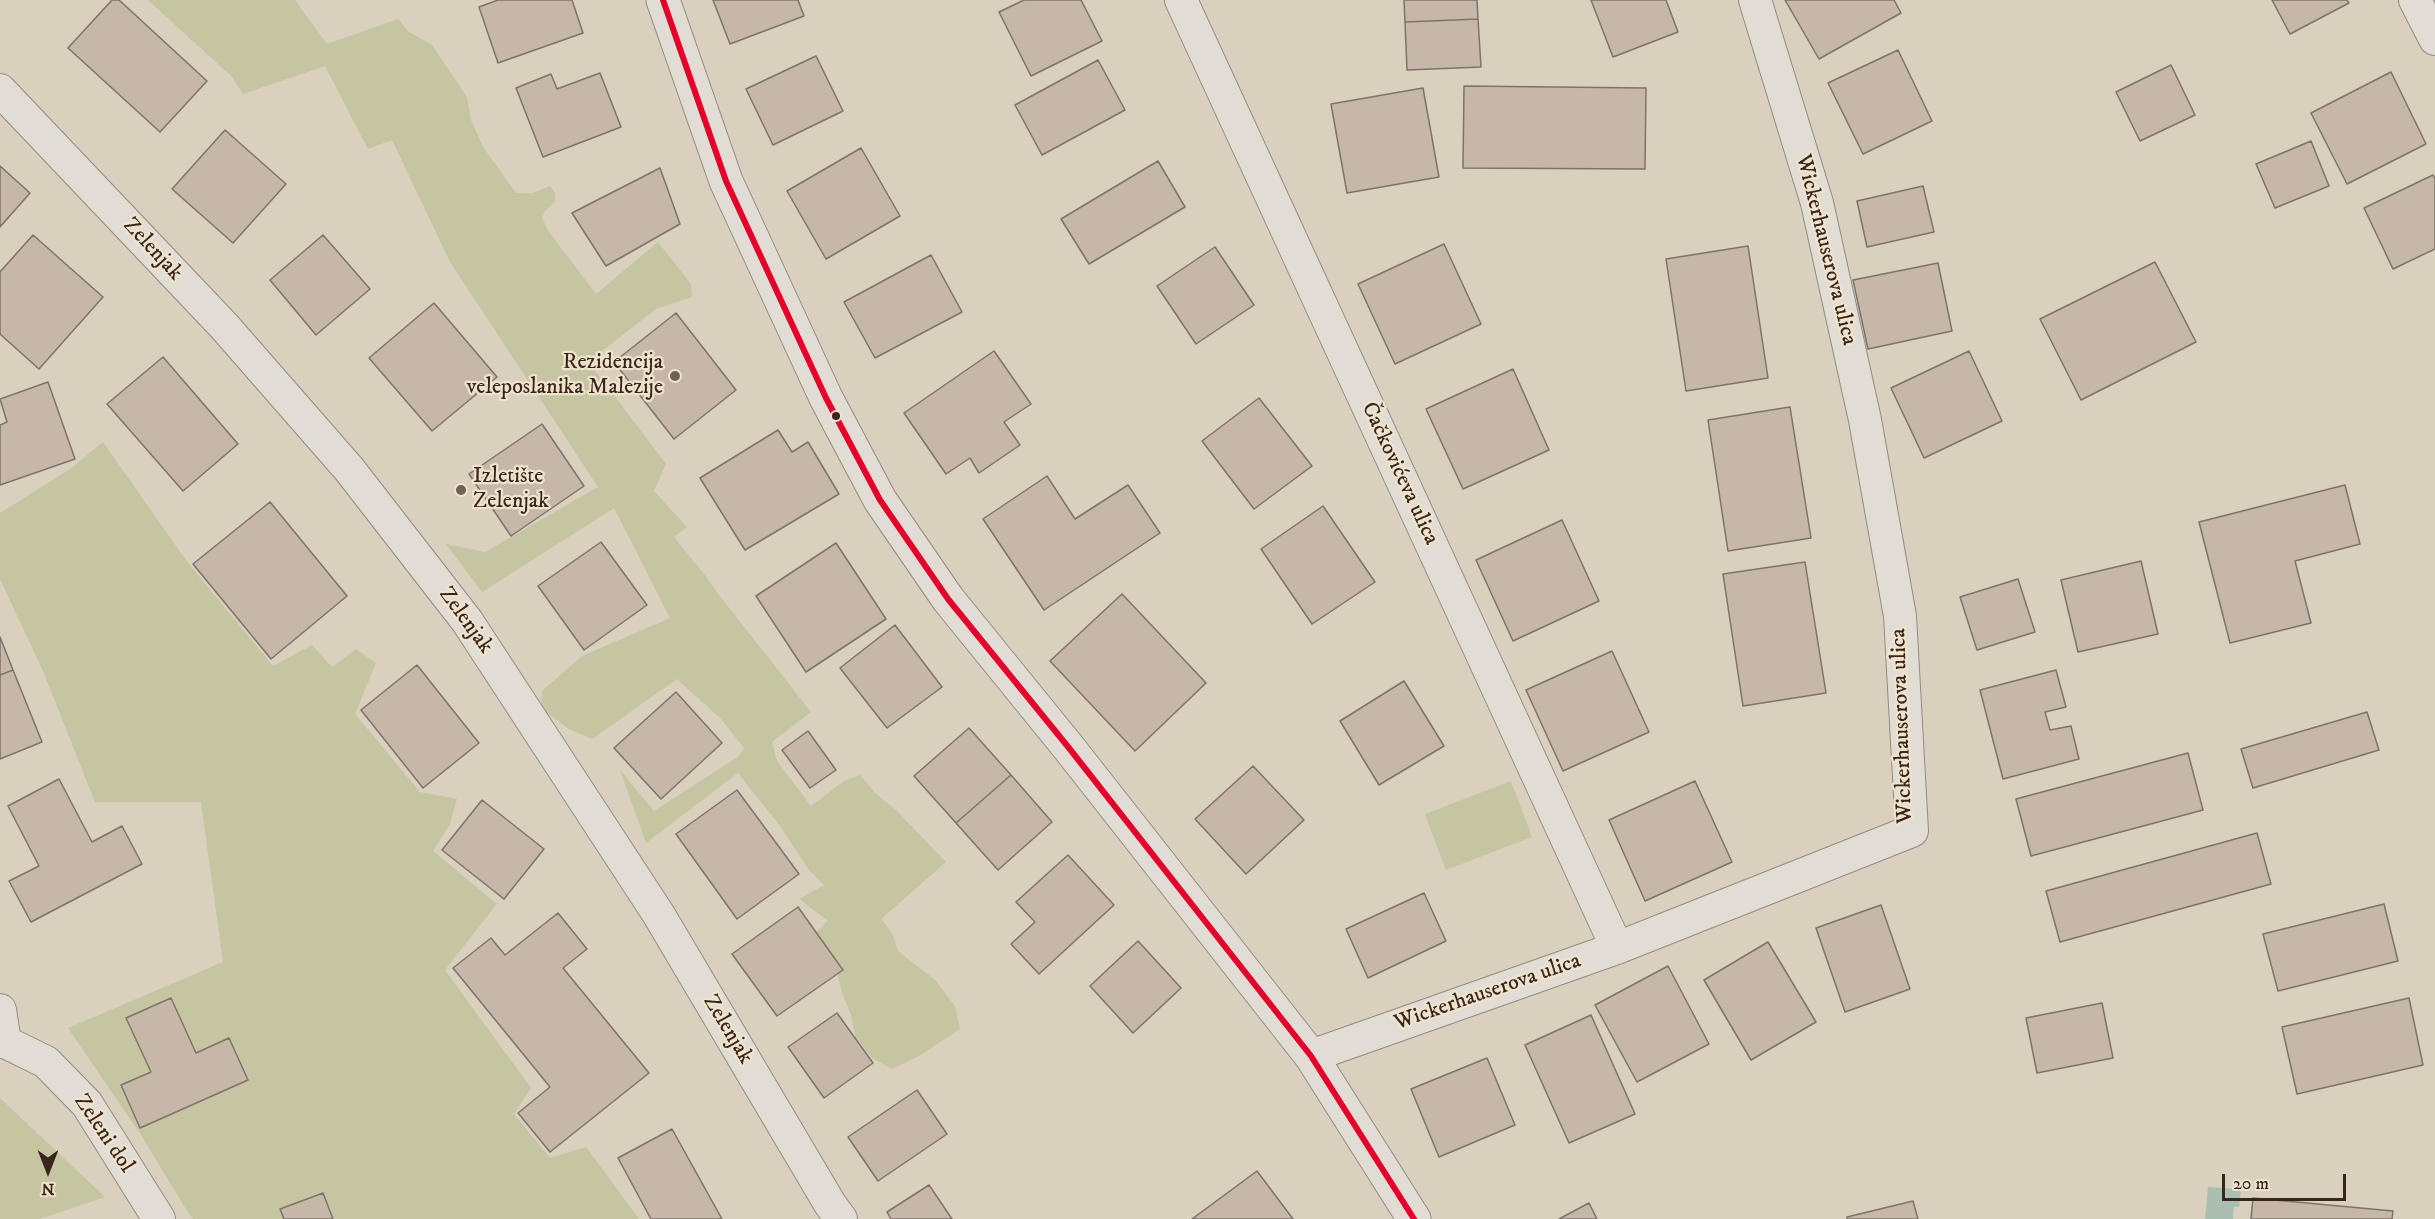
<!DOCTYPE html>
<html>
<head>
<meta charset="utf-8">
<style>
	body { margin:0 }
	#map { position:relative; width:2435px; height:1219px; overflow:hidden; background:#d9d0be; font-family:"IM FELL DW Pica",serif }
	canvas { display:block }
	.north { position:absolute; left:18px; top:1141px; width:60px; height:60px; -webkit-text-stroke:4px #eee3cd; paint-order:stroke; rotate:180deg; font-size:16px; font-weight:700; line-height:24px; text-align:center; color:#39251b }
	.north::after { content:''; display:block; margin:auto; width:21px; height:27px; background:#39251b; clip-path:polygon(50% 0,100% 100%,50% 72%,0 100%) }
	.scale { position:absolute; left:2222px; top:1174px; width:124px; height:27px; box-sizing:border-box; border:3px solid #39251b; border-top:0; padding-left:8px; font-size:18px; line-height:21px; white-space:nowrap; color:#39251b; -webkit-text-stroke:4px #eee3cd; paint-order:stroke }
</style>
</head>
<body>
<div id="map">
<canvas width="2435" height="1219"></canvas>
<div class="north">N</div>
<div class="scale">20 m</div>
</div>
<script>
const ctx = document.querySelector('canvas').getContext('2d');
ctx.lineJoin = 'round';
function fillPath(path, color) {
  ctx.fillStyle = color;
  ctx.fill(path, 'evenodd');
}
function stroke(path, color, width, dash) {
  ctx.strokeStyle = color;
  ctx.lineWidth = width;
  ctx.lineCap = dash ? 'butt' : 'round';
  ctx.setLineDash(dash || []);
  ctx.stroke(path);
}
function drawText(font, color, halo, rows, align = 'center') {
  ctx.font = font + ' "IM FELL DW Pica",serif';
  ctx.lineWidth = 4.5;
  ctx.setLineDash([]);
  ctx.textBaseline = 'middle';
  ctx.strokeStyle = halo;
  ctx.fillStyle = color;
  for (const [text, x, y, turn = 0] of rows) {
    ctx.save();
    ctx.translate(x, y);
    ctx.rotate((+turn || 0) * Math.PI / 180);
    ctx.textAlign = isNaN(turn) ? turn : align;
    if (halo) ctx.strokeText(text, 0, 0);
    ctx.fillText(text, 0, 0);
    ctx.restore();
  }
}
fillPath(new Path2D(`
	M148 0H295L327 44 398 19 409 32 432 45 467 97 471 120 483 147 516 193H533L550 186 555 193V202L545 211 542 218 549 232 596 294 658 242 691 284 692 297 656 309 602 351 594 369 666 464 654 491 687 527 674 537 704 574 719 595 811 712 772 742 777 761 811 806 844 781 860 775 875 793 896 810 946 862 881 919 892 933 898 951 935 980 955 1006 960 1029 919 1056 892 1069 872 1058 855 1036 851 1015 842 993 835 964 814 934 828 921 799 899 824 885 809 870 780 826 738 773 646 843 620 770 654 811 739 756 744 748 721 719 677 679 592 739 569 729 541 708 542 691 582 656 670 618 614 508 482 592 446 544 485 552 598 487 450 262 392 140 368 149 325 66 243 94 231 76Z
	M103 442 188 563 273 666 312 645 332 667 356 649 376 663 355 714 420 792 457 799 450 824 433 851 497 904 445 970 531 1088 514 1114 550 1158 586 1147 639 1219H193L187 1211 141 1135 68 1028 223 962 201 802H95L43 671 0 579V513L70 469Z
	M1511 781 1532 837 1446 870 1425 814Z
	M0 1098 105 1197 40 1219H0Z`), '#c6c5a1');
fillPath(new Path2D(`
	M2208 1187 2241 1189 2239 1207H2234L2233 1219H2205Z`), '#aabfb1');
const building = new Path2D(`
	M112 0H119L207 81 160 132 68 48Z
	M498 0H572L583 33 498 63 479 7Z
	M713 0H798L804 16 730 44Z
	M1024 0H1081L1102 41 1031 76 999 12Z
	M1404 0H1477L1478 19 1405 22Z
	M1591 0H1666L1678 32 1613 57Z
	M1785 0H1894L1901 13 1819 59Z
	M2272 0H2347L2349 3 2290 34Z
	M1478 19 1481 67 1407 70 1405 22Z
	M1898 50 1932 121 1863 154 1828 83Z
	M816 56 843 111 773 145 746 89Z
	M1098 60 1125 110 1042 155 1015 105Z
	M2171 65 2195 115 2140 141 2116 92Z
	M2391 72 2426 144 2347 184 2311 113Z
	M600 73 621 127 543 157 516 88 551 74 557 89Z
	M1464 86 1646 88 1645 169 1463 168Z
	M1423 88 1439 177 1347 193 1331 104Z
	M225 130 286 184 233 243 172 189Z
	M2311 141 2329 186 2275 208 2256 164Z
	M861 148 900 216 826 259 787 191Z
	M1158 161 1185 207 1089 264 1061 219Z
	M0 166 30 193 0 227Z
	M660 168 680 224 606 266 572 213Z
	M2433 175 2435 179V249L2393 269 2364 208Z
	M1923 186 1934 232 1867 247 1857 201Z
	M33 235 103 297 39 369 0 334V272Z
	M323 235 370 289 316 335 270 280Z
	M1444 244 1481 324 1395 364 1358 284Z
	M1748 246 1768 378 1686 391 1666 259Z
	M1215 247 1254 305 1196 344 1157 286Z
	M931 255 962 312 875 358 844 302Z
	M2155 262 2196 342 2081 400 2040 319Z
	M1938 263 1952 331 1868 349 1853 280Z
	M434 303 497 377 432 431 369 358Z
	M676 313 736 390 674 439 614 362Z
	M994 351 1031 404 1004 422 1020 445 979 473 970 458 946 474 904 413Z
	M1969 351 2002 421 1924 458 1891 388Z
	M163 357 238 444 183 491 107 404Z
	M1513 369 1549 450 1463 489 1426 409Z
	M48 382 75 459 0 485V425L7 422 0 399Z
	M1259 398 1312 466 1254 509 1202 441Z
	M1790 407 1811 538 1728 551 1708 420Z
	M542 424 584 486 511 536 469 474Z
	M778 430 792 452 808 442 839 494 745 550 700 478Z
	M1047 476 1075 519 1128 485 1160 533 1044 610 983 519Z
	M2345 485 2360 544 2295 561 2311 623 2230 643 2199 522Z
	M270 502 347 596 271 659 193 564Z
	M1323 506 1375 582 1312 624 1261 549Z
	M1562 520 1599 601 1513 641 1476 560Z
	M601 542 647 605 584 650 538 586Z
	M836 543 886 619 806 672 756 596Z
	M2141 561 2158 634 2078 652 2061 580Z
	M1805 562 1826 693 1743 706 1723 574Z
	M2018 579 2035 632 1977 650 1960 597Z
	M1122 594 1206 683 1135 751 1050 661Z
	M895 625 942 687 887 728 840 668Z
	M0 637 13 670 0 675Z
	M1612 651 1649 732 1563 771 1526 690Z
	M417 665 479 743 423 788 361 710Z
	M13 670 42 742 0 759V675Z
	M2056 670 2066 707 2045 712 2050 730 2071 726 2079 759 2003 779 1980 690Z
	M1404 681 1444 746 1379 785 1340 721Z
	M676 692 722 743 661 799 614 748Z
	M2367 712 2379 750 2253 788 2241 749Z
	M969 728 1011 775 956 823 914 776Z
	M808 731 836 770 810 788 782 750Z
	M2188 753 2203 810 2031 856 2016 799Z
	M1253 766 1304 820 1246 874 1195 819Z
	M1011 775 1052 822 998 870 956 823Z
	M59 779 92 842 122 826 142 864 31 922 9 881 39 866 8 806Z
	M1695 781 1732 862 1645 901 1609 820Z
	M737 790 799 874 737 919 676 834Z
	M482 800 544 849 504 899 442 850Z
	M2257 833 2271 884 2060 942 2046 891Z
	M1068 855 1114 905 1039 974 1011 944 1035 922 1016 902Z
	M1424 893 1446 941 1368 978 1346 929Z
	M2384 904 2398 961 2278 991 2263 934Z
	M1881 905 1910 989 1845 1012 1816 928Z
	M798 907 843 970 777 1016 732 954Z
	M558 913 587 949 563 968 649 1073 550 1152 518 1113 550 1087 453 968 491 938 505 955Z
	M1138 941 1181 988 1133 1033 1090 986Z
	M1768 942 1816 1022 1751 1060 1704 980Z
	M1668 966 1709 1044 1637 1082 1595 1005Z
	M171 998 196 1053 229 1038 248 1080 140 1128 121 1085 151 1072 126 1018Z
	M2409 998 2423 1065 2297 1094 2282 1027Z
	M2102 1003 2113 1058 2037 1073 2026 1018Z
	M837 1013 873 1063 824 1098 788 1047Z
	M1591 1015 1635 1114 1569 1143 1525 1045Z
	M1487 1058 1515 1125 1439 1157 1411 1089Z
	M917 1090 947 1134 878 1181 848 1137Z
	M672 1129 722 1219H651L618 1158Z
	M1257 1171 1293 1219H1192Z
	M929 1185 952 1219H891L887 1212Z
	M323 1193 333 1219H284L280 1209Z
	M2253 1198 2393 1211 2392 1219H2251Z
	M1913 1201 1918 1219H1847V1217Z
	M1589 1203 1597 1219H1559Z`);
fillPath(building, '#c6b7a9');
stroke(building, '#7c746a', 1.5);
const minor = new Path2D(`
	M1181 0 1617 948
	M2415 0 2435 39
	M0 90 224 326 349 469 467 621 659 915 830 1204 841 1219
	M0 1010 5 1042
	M0 1042H5L46 1062 87 1104 159 1219
	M1311 1056 1617 948 1912 831 1900 616 1865 420 1817 203 1755 0`);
const tertiary = new Path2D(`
	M663 0 726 181 826 398 880 500 948 599 1069 748 1311 1056 1414 1219`);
stroke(minor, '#938b7f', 34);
stroke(tertiary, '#938b7f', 35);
stroke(minor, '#e2ddd4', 32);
stroke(tertiary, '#e2ddd4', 33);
stroke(new Path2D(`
	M663 0 726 181 826 398 880 500 948 599 1069 748 1311 1056 1414 1219`), '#e4002b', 6);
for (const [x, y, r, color] of [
	[675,376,6,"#716154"],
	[836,416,5,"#39251b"],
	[461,490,6,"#716154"]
]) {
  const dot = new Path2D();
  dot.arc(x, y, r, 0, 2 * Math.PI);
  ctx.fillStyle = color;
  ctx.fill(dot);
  stroke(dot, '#eee3cd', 2);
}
drawText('22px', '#39251b', '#eee3cd', [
	["Zelenjak",152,250,47],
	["Wickerhauserova ulica",1825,250,76],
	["Čačkovićeva ulica",1399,474,65],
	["Zelenjak",465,621,54],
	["Wickerhauserova ulica",1903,726,-92],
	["Wickerhauserova ulica",1488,993,-19],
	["Zelenjak",727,1030,59],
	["Zeleni dol",103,1134,56]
]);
drawText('22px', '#39251b', '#eee3cd', [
	["Rezidencija",663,363],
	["veleposlanika Malezije",663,388],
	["Izletište",473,477,"left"],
	["Zelenjak",473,502,"left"]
], 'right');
</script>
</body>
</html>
